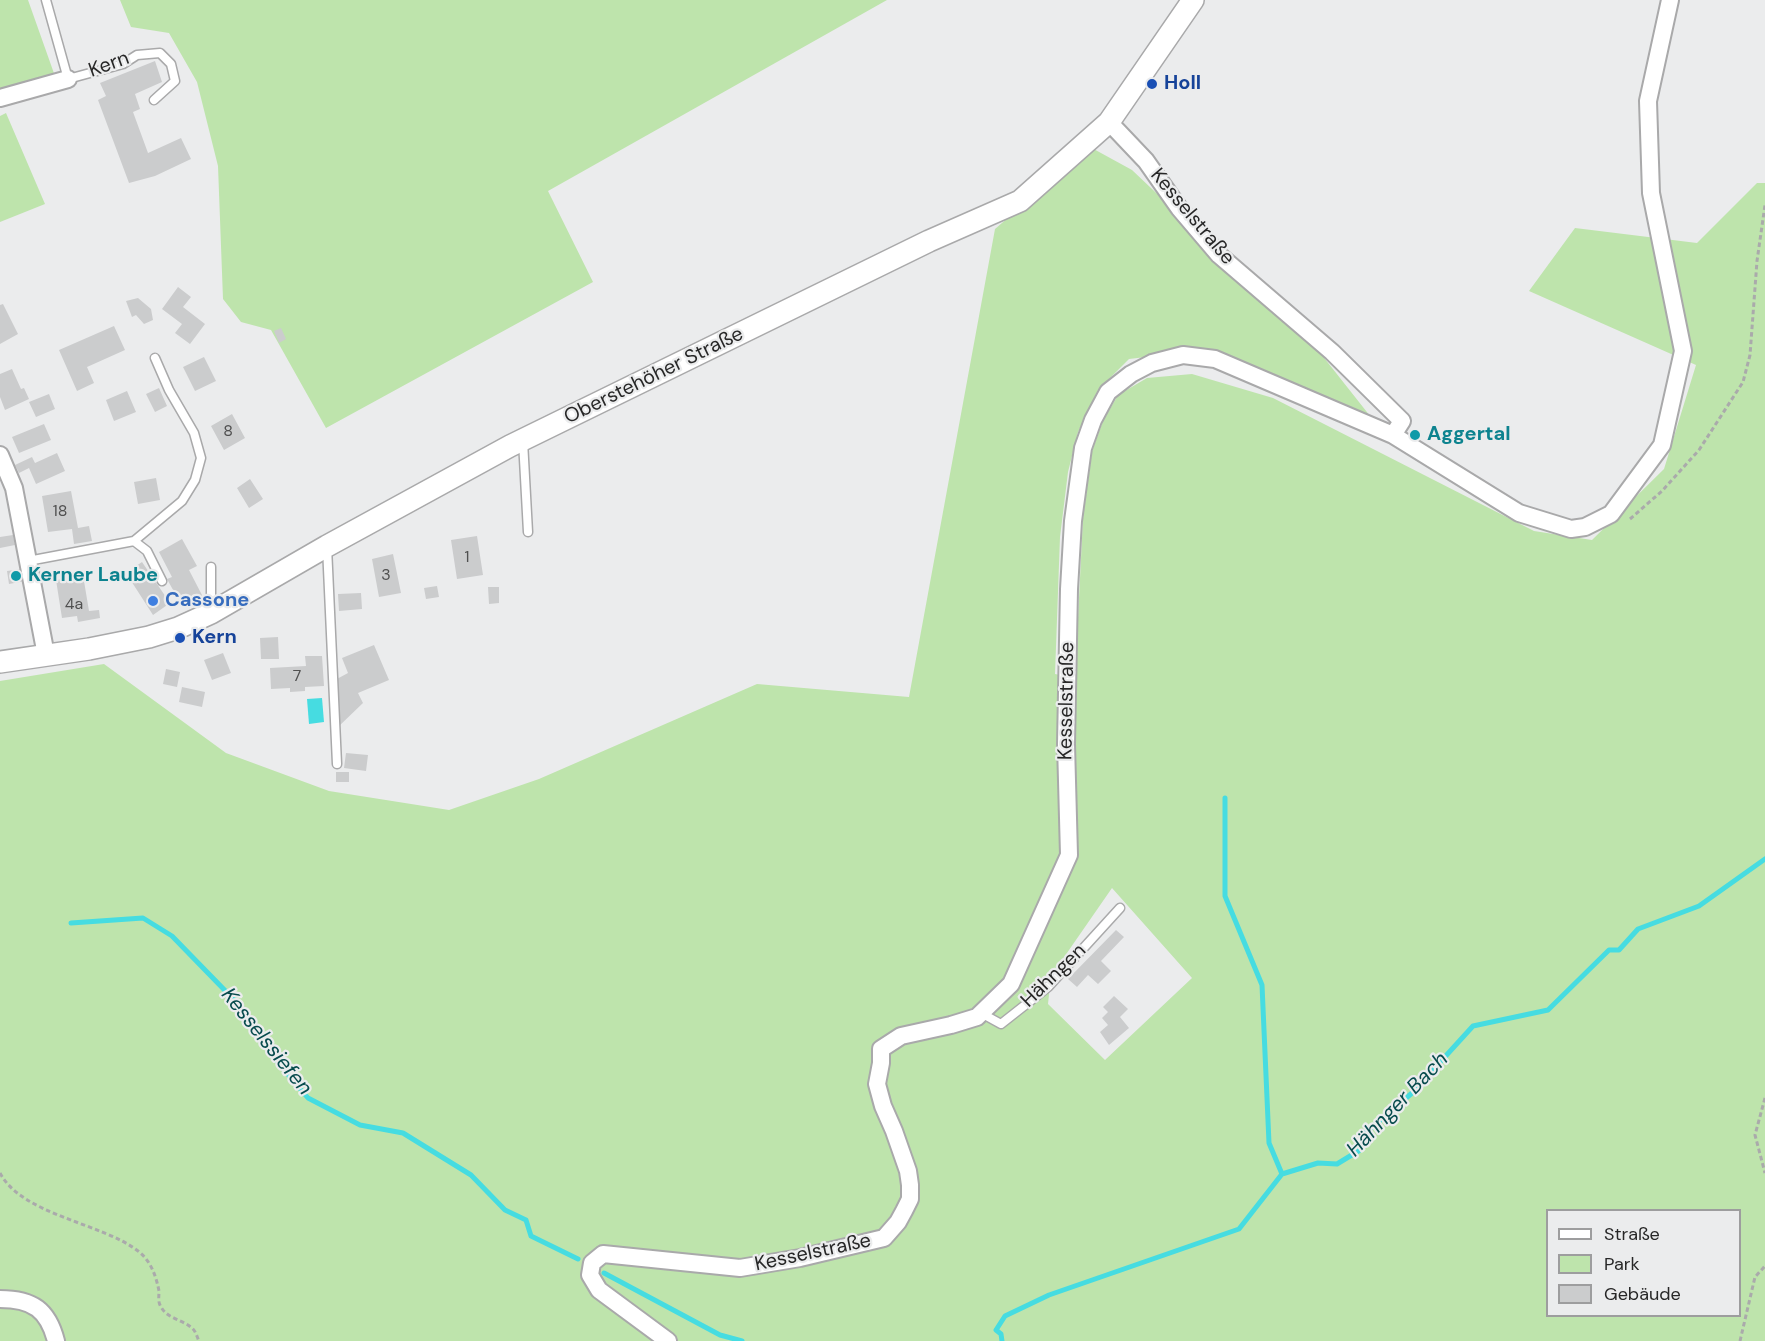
<!DOCTYPE html>
<html>
<head>
<meta charset="utf-8">
<style>
	body { margin:0 }
	#map { position:relative; width:1765px; height:1341px; overflow:hidden; background:#ebeced; font-family:"DM Sans",sans-serif }
	canvas { display:block }
	.legend { position:absolute; left:1546px; top:1209px; width:195px; height:108px; box-sizing:border-box; background:#ebeced; border:2px solid #9d9d9e; margin:0; padding:8px 10px; list-style:none; font-size:18px; color:#272727 }
	.legend li { display:flex; align-items:center; gap:12px; height:30px }
	.legend b { width:30px; border:2px solid #9d9d9e }
</style>
</head>
<body>
<div id="map">
<canvas width="1765" height="1341"></canvas>
<ul class="legend">
<li><b style="height:8px;background:#fff"></b>Straße</li>
<li><b style="height:16px;background:#bee4ac"></b>Park</li>
<li><b style="height:16px;background:#cbcccd"></b>Gebäude</li>
</ul>
</div>
<script>
const ctx = document.querySelector('canvas').getContext('2d');
ctx.lineJoin = 'round';
function fillPath(path, color) {
  ctx.fillStyle = color;
  ctx.fill(path, 'evenodd');
}
function stroke(path, color, width, dash) {
  ctx.strokeStyle = color;
  ctx.lineWidth = width;
  ctx.lineCap = dash ? 'butt' : 'round';
  ctx.setLineDash(dash || []);
  ctx.stroke(path);
}
function drawText(font, color, halo, rows, align = 'center') {
  ctx.font = font + ' "DM Sans",sans-serif';
  ctx.lineWidth = 4.5;
  ctx.setLineDash([]);
  ctx.textBaseline = 'middle';
  ctx.strokeStyle = halo;
  ctx.fillStyle = color;
  for (const [text, x, y, turn = 0] of rows) {
    ctx.save();
    ctx.translate(x, y);
    ctx.rotate((+turn || 0) * Math.PI / 180);
    ctx.textAlign = isNaN(turn) ? turn : align;
    if (halo) ctx.strokeText(text, 0, 0);
    ctx.fillText(text, 0, 0);
    ctx.restore();
  }
}
fillPath(new Path2D(`
	M0 0H28L56 79 0 95Z
	M120 0H887L548 191 593 282 326 428 271 330 241 322 223 299 218 166 197 82 169 33 131 27Z
	M6 113 45 204 0 222V116Z
	M1090 147 1132 170 1306 335 1374 421 1197 351 1129 359 1098 390 1078 432 1068 472 1060 537 1055 674 1075 678 1083 518 1092 451 1103 421 1118 395 1147 378 1192 374 1273 398 1534 531 1592 540 1664 469 1696 365 1529 291 1575 228 1697 243 1757 183H1765V1341H0V681L104 664 226 753 329 791 449 810 539 779 757 684 909 697 995 229ZM1112 888 1192 978 1105 1060 1048 1004 1051 976ZM1548 1210H1740V1316H1548Z`), '#bee4ac');
fillPath(new Path2D(`
	M322 698 324 722 309 724 307 699Z`), '#46dce1');
stroke(new Path2D(`
	M1225 798V896L1262 985 1269 1143 1282 1174
	M71 923 143 918 172 936 243 1009 279 1064 308 1098 360 1125 403 1133 471 1175 505 1210 526 1220 531 1236 578 1259
	M604 1273 720 1335 742 1341
	M1002 1341 1001 1334 996 1330 1005 1316 1049 1295 1239 1229 1282 1174 1318 1163 1337 1164 1360 1150 1364 1134 1412 1093 1473 1026 1548 1010 1609 950H1619L1638 929 1699 906 1765 859`), '#46dce1', 5);
fillPath(new Path2D(`
	M155 61 162 82 135 94 140 109 133 112 148 153 181 138 191 159 155 176 129 183 98 100 106 96 100 83Z
	M178 287 191 297 183 307 205 324 190 344 175 333 182 324 162 309Z
	M138 298 151 309 153 320 144 324 136 315 132 317 126 301Z
	M3 304 18 334 0 344V305Z
	M114 326 125 350 87 367 94 383 77 391 59 350Z
	M281 328 286 339 279 343 274 331Z
	M204 357 216 381 195 391 183 367Z
	M12 369 21 389 24 388 29 399 5 410 0 397V374Z
	M159 388 167 406 155 412 146 394Z
	M127 391 136 412 114 421 106 400Z
	M49 394 55 409 36 417 29 402Z
	M232 414 245 438 224 450 211 426Z
	M44 424 51 440 19 453 12 437Z
	M57 453 65 471 36 484 29 468 19 473 15 465 32 457 35 463Z
	M156 478 160 500 138 504 134 482Z
	M250 479 263 499 249 508 237 488Z
	M71 491 78 528 89 526 92 541 74 544 72 529 48 532 42 496Z
	M13 535 15 545 0 548V537Z
	M477 536 483 575 457 579 451 540Z
	M182 539 197 566 189 570 203 597 183 608 167 579 172 577 159 552Z
	M393 554 401 593 379 597 372 559Z
	M142 562 170 603 153 615 126 573Z
	M23 569 25 581 9 584 7 571Z
	M83 575 89 611 99 610 100 618 78 622 77 616 62 618 56 580Z
	M437 586 439 597 426 599 424 588Z
	M488 587H499V603L489 604Z
	M361 593 362 609 339 611 338 594Z
	M278 637 279 659H261L260 638Z
	M374 645 389 680 358 693 363 703 337 728 335 680 348 673 342 658Z
	M223 653 231 673 212 680 204 660Z
	M305 656H322L324 686 305 687V691L290 692V688L271 689 270 668 306 666Z
	M166 669 180 672 177 687 163 684Z
	M182 687 205 692 202 707 179 702Z
	M346 753 368 755 366 771 344 768Z
	M336 772H349V782H336Z
	M1116 930 1124 937 1101 961 1111 971 1098 984 1088 975 1077 987 1068 979Z
	M1114 996 1128 1009 1120 1017 1129 1028 1109 1045 1100 1032 1108 1025 1102 1018 1108 1012 1103 1007Z`), '#cbcccd');
const service = new Path2D(`
	M46 0 68 79 123 64 137 55 160 53 171 64 175 81 154 100
	M523 441 528 532
	M134 541 182 501 195 480 201 458 194 433 169 390 155 358
	M327 547 337 764
	M28 561 134 541 147 551 162 581
	M211 567V610
	M981 1013 1001 1024 1048 987 1120 908`);
const minor = new Path2D(`
	M0 98 68 79
	M1393 435 1519 513 1571 529 1585 527 1611 514 1662 445 1683 351 1651 193 1648 101 1670 0
	M0 455 14 488 46 655
	M0 1299C33 1299 48 1310 56 1341
	M668 1341 599 1290 590 1275 592 1263 603 1254 740 1268 800 1258 884 1238 898 1222 904 1211 910 1199V1185L908 1171 894 1131 883 1106 877 1084 881 1063V1049L901 1036 951 1025 977 1017 1011 984 1069 855 1066 744 1069 589 1073 521 1083 448 1093 420 1108 392 1131 374 1152 363 1183 355 1215 359 1393 435 1402 421 1332 352 1219 255 1179 208 1146 161 1109 122`);
const tertiary = new Path2D(`
	M0 662 89 649 149 637 178 628 211 613 327 546 510 446 929 241 1020 201 1109 122 1193 0`);
stroke(service, '#a9a9aa', 11);
stroke(minor, '#a9a9aa', 20);
stroke(tertiary, '#a9a9aa', 24);
stroke(new Path2D(`
	M1630 519 1662 491 1699 450 1743 382 1750 355 1757 261 1765 205
	M1765 1098 1755 1135 1765 1173
	M0 1173C22 1215 102 1223 138 1251 151 1261 156 1276 159 1291 159 1296 158 1301 160 1305 166 1319 183 1319 193 1329 196 1332 197 1337 199 1341
	M1740 1341 1755 1277 1765 1266`), '#aaaaab', 3, [4.5, 3]);
stroke(service, '#fff', 8);
stroke(minor, '#fff', 16);
stroke(tertiary, '#fff', 21);
for (const [x, y, r, color] of [
	[1152,84,6,"#1a4fb4"],
	[1415,435,6,"#0f9aa8"],
	[16,576,6,"#0f9aa8"],
	[153,601,6,"#3f7fe0"],
	[180,638,6,"#1a4fb4"]
]) {
  const dot = new Path2D();
  dot.arc(x, y, r, 0, 2 * Math.PI);
  ctx.fillStyle = color;
  ctx.fill(dot);
  stroke(dot, '#ebeced', 2);
}
drawText('16px', '#505050', null, [
	["8",228,432],
	["18",60,512],
	["1",467,558],
	["3",386,576],
	["4a",74,605],
	["7",297,677]
]);
drawText('20px', '#272727', '#ebeced', [
	["Kern",109,65,-20],
	["Kesselstraße",1192,217,50],
	["Oberstehöher Straße",654,376,-26],
	["Kesselstraße",1067,701,-89],
	["Hähngen",1054,976,-44],
	["Kesselstraße",813,1253,-12]
]);
drawText('bold 20px', '#164399', '#ebeced', [
	["Holl",1164,84],
	["Kern",192,638]
], 'left');
drawText('bold 20px', '#0d838f', '#ebeced', [
	["Aggertal",1427,435],
	["Kerner Laube",28,576]
], 'left');
drawText('bold 20px', '#366cbe', '#ebeced', [
	["Cassone",165,601]
], 'left');
drawText('italic 21px', '#074b4d', '#ebeced', [
	["Kesselssiefen",266,1042,51],
	["Hähnger Bach",1398,1105,-46]
]);
</script>
</body>
</html>
